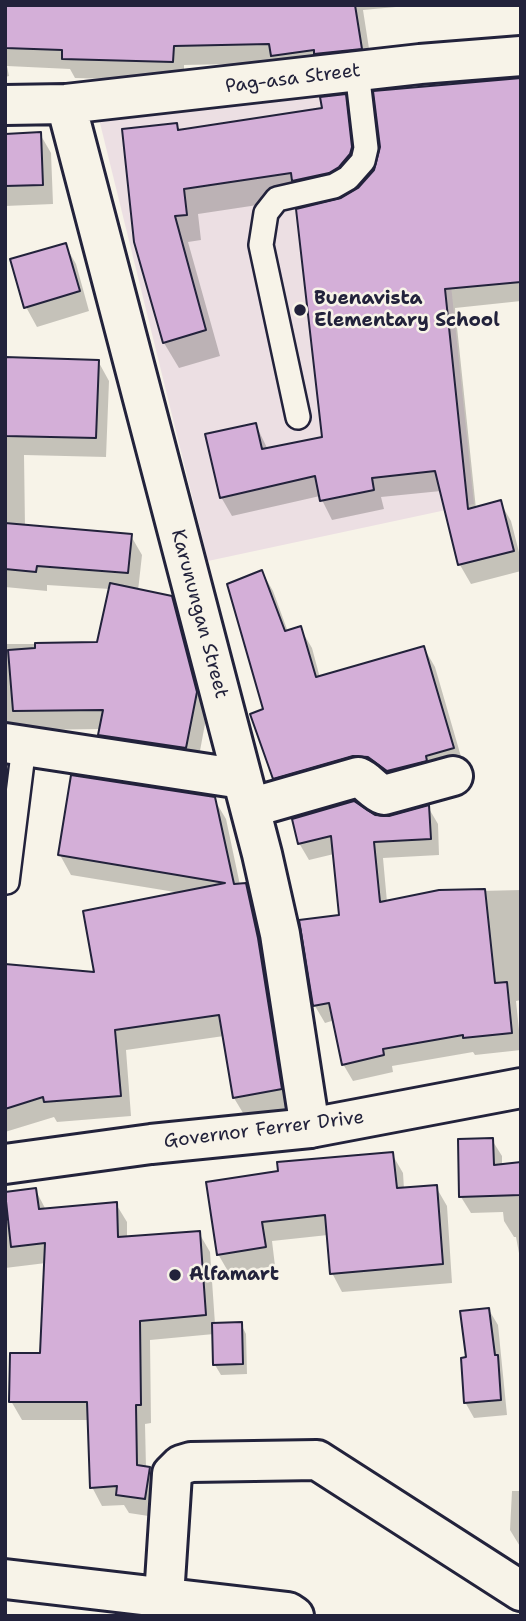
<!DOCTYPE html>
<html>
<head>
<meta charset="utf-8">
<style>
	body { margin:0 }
	#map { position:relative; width:526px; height:1621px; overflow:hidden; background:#f7f3e8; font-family:"Shantell Sans",sans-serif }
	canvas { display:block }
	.frame { position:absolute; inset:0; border:7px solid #22223b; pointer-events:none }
</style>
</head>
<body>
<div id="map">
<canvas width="526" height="1621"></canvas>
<div class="frame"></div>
</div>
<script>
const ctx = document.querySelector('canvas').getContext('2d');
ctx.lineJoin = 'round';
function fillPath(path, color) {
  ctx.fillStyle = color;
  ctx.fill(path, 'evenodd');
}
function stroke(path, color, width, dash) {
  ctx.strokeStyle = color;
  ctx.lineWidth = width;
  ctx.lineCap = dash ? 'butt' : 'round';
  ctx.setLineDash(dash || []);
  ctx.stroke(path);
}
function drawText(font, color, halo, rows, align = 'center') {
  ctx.font = font + ' "Shantell Sans",sans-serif';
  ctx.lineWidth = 5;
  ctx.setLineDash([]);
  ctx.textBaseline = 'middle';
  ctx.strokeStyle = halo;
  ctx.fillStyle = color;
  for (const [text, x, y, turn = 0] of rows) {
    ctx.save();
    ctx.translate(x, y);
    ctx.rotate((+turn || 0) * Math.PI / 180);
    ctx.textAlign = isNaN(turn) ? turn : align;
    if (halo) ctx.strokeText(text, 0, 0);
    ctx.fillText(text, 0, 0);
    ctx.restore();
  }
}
fillPath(new Path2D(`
	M429 75 474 504 208 561 98 115Z`), '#ecdfe3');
fillPath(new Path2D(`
	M5 5H418L363 10 372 68 277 63 184 65V81L75 78 70 69 7 66 9 76 5 77Z
	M521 80V301L455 308 476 509 500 502 511 521 521 560V571L471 584 460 565 441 491 381 497 384 509 332 520 320 496 232 516 221 497 256 425 268 450 324 438 310 208 304 198 198 214 201 240 188 242 220 356 179 368 164 343 176 125 180 132 324 110 345 96 360 122 366 174 363 184Z
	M40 134 51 153 53 204 5 206V135Z
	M65 245 76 264 89 311 37 327 26 307Z
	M5 359 98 361 109 381 106 457 24 455 25 527 131 536 142 555 138 591 171 598 182 618 207 713 197 767 111 754 100 735 101 729 31 730 5 745V644H98L110 589 47 585V591L5 587Z
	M262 572 273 591 288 632 300 628 312 648 320 678 424 648 435 667 464 767 286 797 275 778 265 710Z
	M214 799 226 819 240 885H245L257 905 292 1109 246 1118 234 1098 224 1036 126 1050 131 1116 57 1122 54 1117 5 1132V965L96 974 181 893 71 875 60 855Z
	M428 807 438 824 439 855 383 858 387 902 439 892 521 890V1000L516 1001 521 1050 475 1055 473 1052 392 1066 393 1072 353 1081 343 1064 335 1020 325 1023 315 1006 301 922 340 917 334 854 309 860 299 843 374 817 389 818Z
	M492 1140 502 1156V1166L521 1164V1264L516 1237H514L504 1221 503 1212 471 1213 461 1197Z
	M392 1154 403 1173 404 1189 436 1187 447 1206 452 1283 342 1292 332 1273 328 1235 272 1241 275 1266 229 1273 218 1254 280 1173Z
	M35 1189 46 1210 116 1204 127 1222V1238L199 1233 210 1252 215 1324H241L246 1334 247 1374 221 1375 215 1365 214 1334 150 1340 151 1423 145 1424 146 1468H149L160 1487 155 1517 129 1513 124 1505 102 1506 92 1487 89 1420H22L11 1401 42 1355 46 1263 5 1268V1222H10Z
	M489 1310 498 1325 507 1415 474 1418 465 1402 468 1359Z
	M512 1491H521V1548L510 1530Z`), '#0003');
const building = new Path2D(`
	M5 5H355L362 49 314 54V50L271 56 269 44 174 46 173 62 62 59V50L5 48Z
	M521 78V282L445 289 468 509 501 500 514 551 458 565 435 471 372 478 374 490 320 501 315 476 220 498 205 434 256 423 262 449 322 437 296 209 341 198 358 188 374 170 380 147 373 91Z
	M346 94 352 147 350 154 339 167 329 173 292 181 291 173 184 189 187 215 175 216 206 330 163 343 134 242 122 129 177 123 178 130 322 108 320 97Z
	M41 132 43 185 5 186V134Z
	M66 243 80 291 24 308 10 259Z
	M5 357 99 360 96 438 5 436Z
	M5 523 132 534 128 573 37 566 36 572 5 569Z
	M262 570 285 631 301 626 316 677 424 646 454 748 426 756 427 761 387 771 368 757 353 756 273 779 250 714 263 709 227 584Z
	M110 583 172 596 197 692 186 748 98 735 103 710 13 711 8 650 35 648V643L97 642Z
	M71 775 215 797 234 884 246 883 258 938 282 1089 233 1098 219 1015 115 1030 121 1096 44 1102 43 1097 5 1109V964L94 972 83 911 225 883 58 855Z
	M354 801 375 815 389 816 429 805 431 839 374 842 380 902 439 890 485 889 495 983 507 982 512 1033 463 1038V1035L383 1049 384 1055 342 1065 329 1003 313 1006 299 920 339 915 331 836 298 844 292 819Z
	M493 1138 494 1165 521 1162V1195L459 1197 458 1139Z
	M393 1152 397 1188 437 1185 443 1264 330 1274 325 1215 262 1222 266 1247 217 1255 206 1182 278 1171 277 1162Z
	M36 1188 39 1209 117 1202 118 1237 200 1231 206 1315 140 1321 141 1405H136L137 1465 150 1467 145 1499 116 1495 117 1486 90 1488 87 1402H9L10 1353H40L45 1243 11 1247 5 1192Z
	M489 1308 495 1355H498L501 1400 464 1403 461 1358 466 1357 460 1311Z
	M242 1322 243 1364 213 1365 212 1323Z`);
fillPath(building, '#d4afd8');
stroke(building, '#22223b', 2);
const lane = new Path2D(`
	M298 417 261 245 266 213 277 199 334 186 348 178 363 161 366 148 357 71
	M7 882 24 746`);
const street = new Path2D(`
	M66 104 262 854 280 934 310 1128
	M5 105 66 104 420 64 521 56
	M5 743 242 779
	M250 808 358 777C368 781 373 791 384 795L453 776
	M5 1579 288 1612 294 1616
	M164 1597 172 1474 181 1465 191 1462 317 1460 521 1591`);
const secondary = new Path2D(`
	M5 1164 151 1144 310 1128 521 1088`);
stroke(lane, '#22223b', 28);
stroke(street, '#22223b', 44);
stroke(secondary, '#22223b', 44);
stroke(lane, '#f7f3e8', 23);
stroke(street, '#f7f3e8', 38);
stroke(secondary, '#f7f3e8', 38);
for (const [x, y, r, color] of [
	[300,310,7,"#22223b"],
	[175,1275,7,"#22223b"]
]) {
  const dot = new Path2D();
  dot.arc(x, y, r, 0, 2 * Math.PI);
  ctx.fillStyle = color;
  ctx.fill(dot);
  stroke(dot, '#f7f3e8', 2.5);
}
drawText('19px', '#22223b', '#f7f3e8', [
	["Pag-asa Street",293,79,-7],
	["Karunungan Street",199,614,75],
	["Governor Ferrer Drive",264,1130,-7]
]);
drawText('bold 19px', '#22223b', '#f7f3e8', [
	["Buenavista",314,299],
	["Elementary School",314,321],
	["Alfamart",189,1275]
], 'left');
</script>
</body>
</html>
